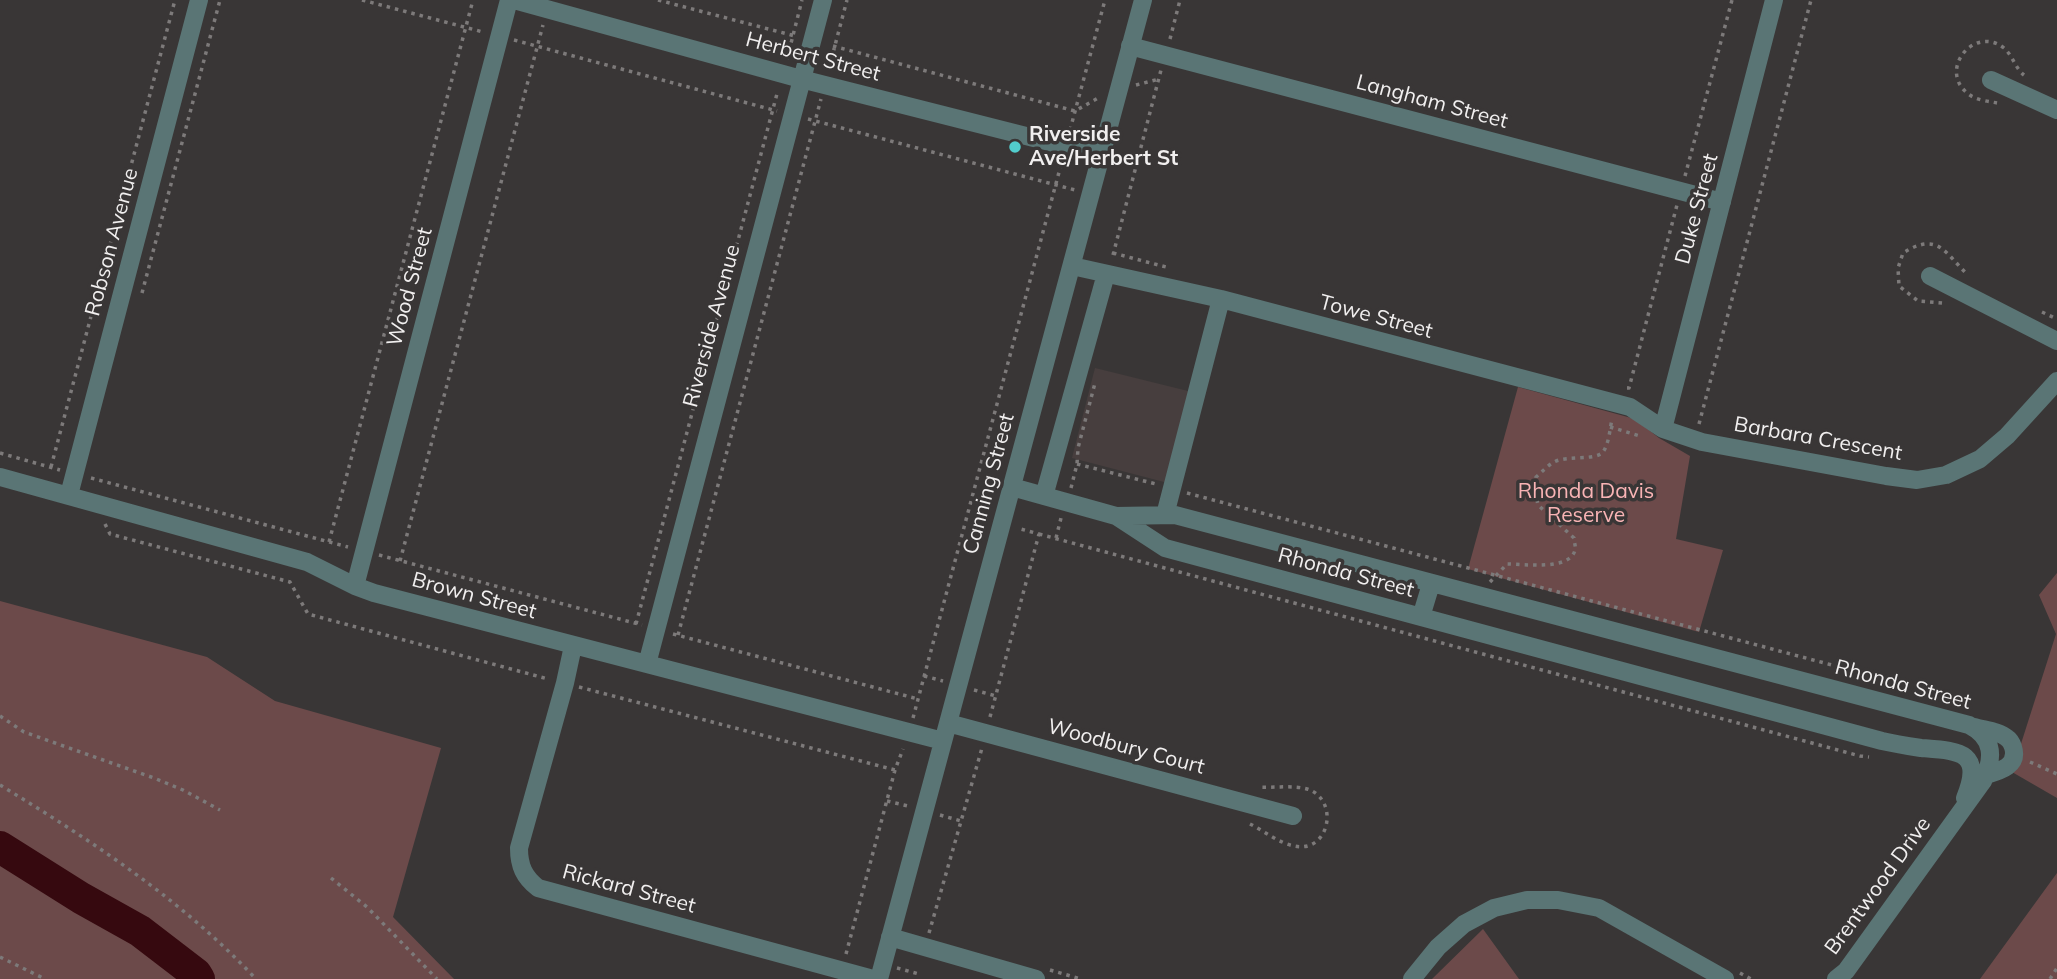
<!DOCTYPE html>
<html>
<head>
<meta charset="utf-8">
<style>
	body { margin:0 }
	canvas { display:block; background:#393636 }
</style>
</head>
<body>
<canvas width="2057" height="979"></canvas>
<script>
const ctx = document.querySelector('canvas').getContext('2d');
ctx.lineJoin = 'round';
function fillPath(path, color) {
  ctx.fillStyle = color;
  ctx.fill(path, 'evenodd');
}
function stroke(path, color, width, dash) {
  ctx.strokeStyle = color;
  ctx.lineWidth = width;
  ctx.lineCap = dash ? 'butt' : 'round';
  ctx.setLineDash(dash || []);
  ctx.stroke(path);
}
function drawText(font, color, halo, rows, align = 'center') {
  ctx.font = font + ' Mulish,sans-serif';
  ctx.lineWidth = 7;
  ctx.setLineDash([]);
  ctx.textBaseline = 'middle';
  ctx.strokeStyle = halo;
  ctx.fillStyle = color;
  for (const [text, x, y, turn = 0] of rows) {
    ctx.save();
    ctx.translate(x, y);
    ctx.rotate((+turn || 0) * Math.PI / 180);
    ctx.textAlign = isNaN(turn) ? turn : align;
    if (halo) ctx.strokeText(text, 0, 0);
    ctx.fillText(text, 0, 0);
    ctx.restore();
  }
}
fillPath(new Path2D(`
	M1095 368 1192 392 1168 483 1072 458Z`), '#473e3e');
fillPath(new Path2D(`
	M1518 387 1635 419 1659 438 1690 456 1676 539 1723 550 1699 632 1468 569Z
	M2057 573V798L2012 772 2056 634 2039 595Z
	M0 601 207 657 275 701 441 748 393 917 454 979H0Z
	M2057 873V979H1980Z
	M1483 929 1519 979H1432Z`), '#6c4a4a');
stroke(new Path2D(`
	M0 847 81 898 140 931 196 974 199 979`), '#36090f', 32);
stroke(new Path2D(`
	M362 0 483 32
	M658 0 795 36
	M1170 39 1180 0
	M514 40 777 111
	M833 46 1075 111 1100 97
	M787 59 802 0
	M829 68 847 0
	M1136 85 1159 79
	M1997 103C1987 101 1974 100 1966 92 1939 68 1975 25 2004 48 2013 56 2015 68 2024 75
	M808 119 1075 190
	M1070 130 1105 0
	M1685 176 1732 0
	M1113 253 1166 267
	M1113 255 1161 70
	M142 293 220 0
	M1942 303 1918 301 1899 286 1898 268 1903 253C1938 231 1945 253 1967 274
	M2042 312 2057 319
	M1627 388H1629L1677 205
	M1699 424 1811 0
	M1610 427 1640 436
	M0 453 60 470
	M1077 464 1156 484
	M51 467 175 0
	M91 478 348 547
	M1071 488 1077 464 1078 448 1095 383
	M1187 493 1832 665
	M105 524 110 534 290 582 308 614 548 679
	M1039 534 1860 756 1869 757
	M1056 538 1061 518
	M329 542 473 0
	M379 555 642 625
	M400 561 543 25
	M1490 582 1507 564C1523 564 1570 571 1575 550 1576 546 1574 542 1574 538L1538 505 1535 491 1536 477C1542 472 1547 466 1554 462 1567 455 1595 461 1603 452 1609 444 1610 428 1612 419
	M636 624 778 90
	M673 634 918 699
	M678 635 821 99
	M924 676 943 681
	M579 687 895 770
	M974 690 996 696
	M0 716 24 732 154 778 183 790 220 810
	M990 717 1039 534 1017 528
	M913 718 1062 161
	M2030 762 2057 774
	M0 785C92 841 182 900 256 979
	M887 801 908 806
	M940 815 961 821
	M1250 824C1264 831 1279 843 1294 846 1330 854 1340 799 1307 789 1293 785 1273 788 1258 787
	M331 878 367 907 437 979
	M929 933 982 748
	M846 954 895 770 903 749
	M0 957 45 979
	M897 968 919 974
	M1050 970 1081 979
	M1740 973 1751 979
	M2050 979 2057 968`), '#7d7a7a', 3.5, [3.5, 5]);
stroke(new Path2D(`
	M514 0 801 79 1101 155
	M1130 46 1722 202
	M1991 80 2057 110
	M1072 266 1221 299 1630 407 1663 429 1702 442 1886 476 1917 480 1946 475 1980 459 2007 436 2057 381
	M1930 276 2057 341
	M1663 429 1774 0
	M0 477 307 562 355 586 374 593 943 741
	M1012 487 1116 516 1175 515 1969 725C1994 738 1994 758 1983 781L1846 971 1836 979
	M69 495 199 0
	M1044 496 1106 274
	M1165 515 1221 299
	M1116 516 1165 548 1882 741C1895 744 1908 746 1921 748 1959 751 1984 751 1965 798
	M355 586 509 0
	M1421 617 1431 584
	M573 646 565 683 519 848C519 866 524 877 538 888L873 979
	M647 664 823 0
	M948 723 1293 816
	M1975 727C1985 730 1999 731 2007 738 2010 740 2012 744 2013 747 2019 766 2000 771 1986 775
	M890 937 1036 979
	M879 979 1143 0
	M1412 979 1438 947 1464 924 1494 908 1527 900H1558L1599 908 1725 979`), '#5a7575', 18);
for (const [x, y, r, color] of [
	[1015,147,7,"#52cdcd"]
]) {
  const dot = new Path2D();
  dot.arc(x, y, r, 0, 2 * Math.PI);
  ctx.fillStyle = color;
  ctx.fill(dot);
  stroke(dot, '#393636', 2.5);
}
drawText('21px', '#f1efef', '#393636', [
	["Herbert Street",813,57,15],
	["Langham Street",1432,102,15],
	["Duke Street",1697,209,-75],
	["Robson Avenue",112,242,-75],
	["Wood Street",410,287,-75],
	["Towe Street",1376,317,15],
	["Riverside Avenue",712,326,-75],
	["Barbara Crescent",1818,439,10],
	["Canning Street",989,484,-75],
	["Rhonda Street",1346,573,15],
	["Brown Street",474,596,15],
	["Rhonda Street",1903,685,15],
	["Woodbury Court",1126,747,15],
	["Brentwood Drive",1878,886,-54],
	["Rickard Street",629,889,15]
]);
drawText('bold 21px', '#f1efef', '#393636', [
	["Riverside",1029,135],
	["Ave/Herbert St",1029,159]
], 'left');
drawText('21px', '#f9b4b5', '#393636', [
	["Rhonda Davis",1586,492],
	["Reserve",1586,516]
]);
</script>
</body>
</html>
